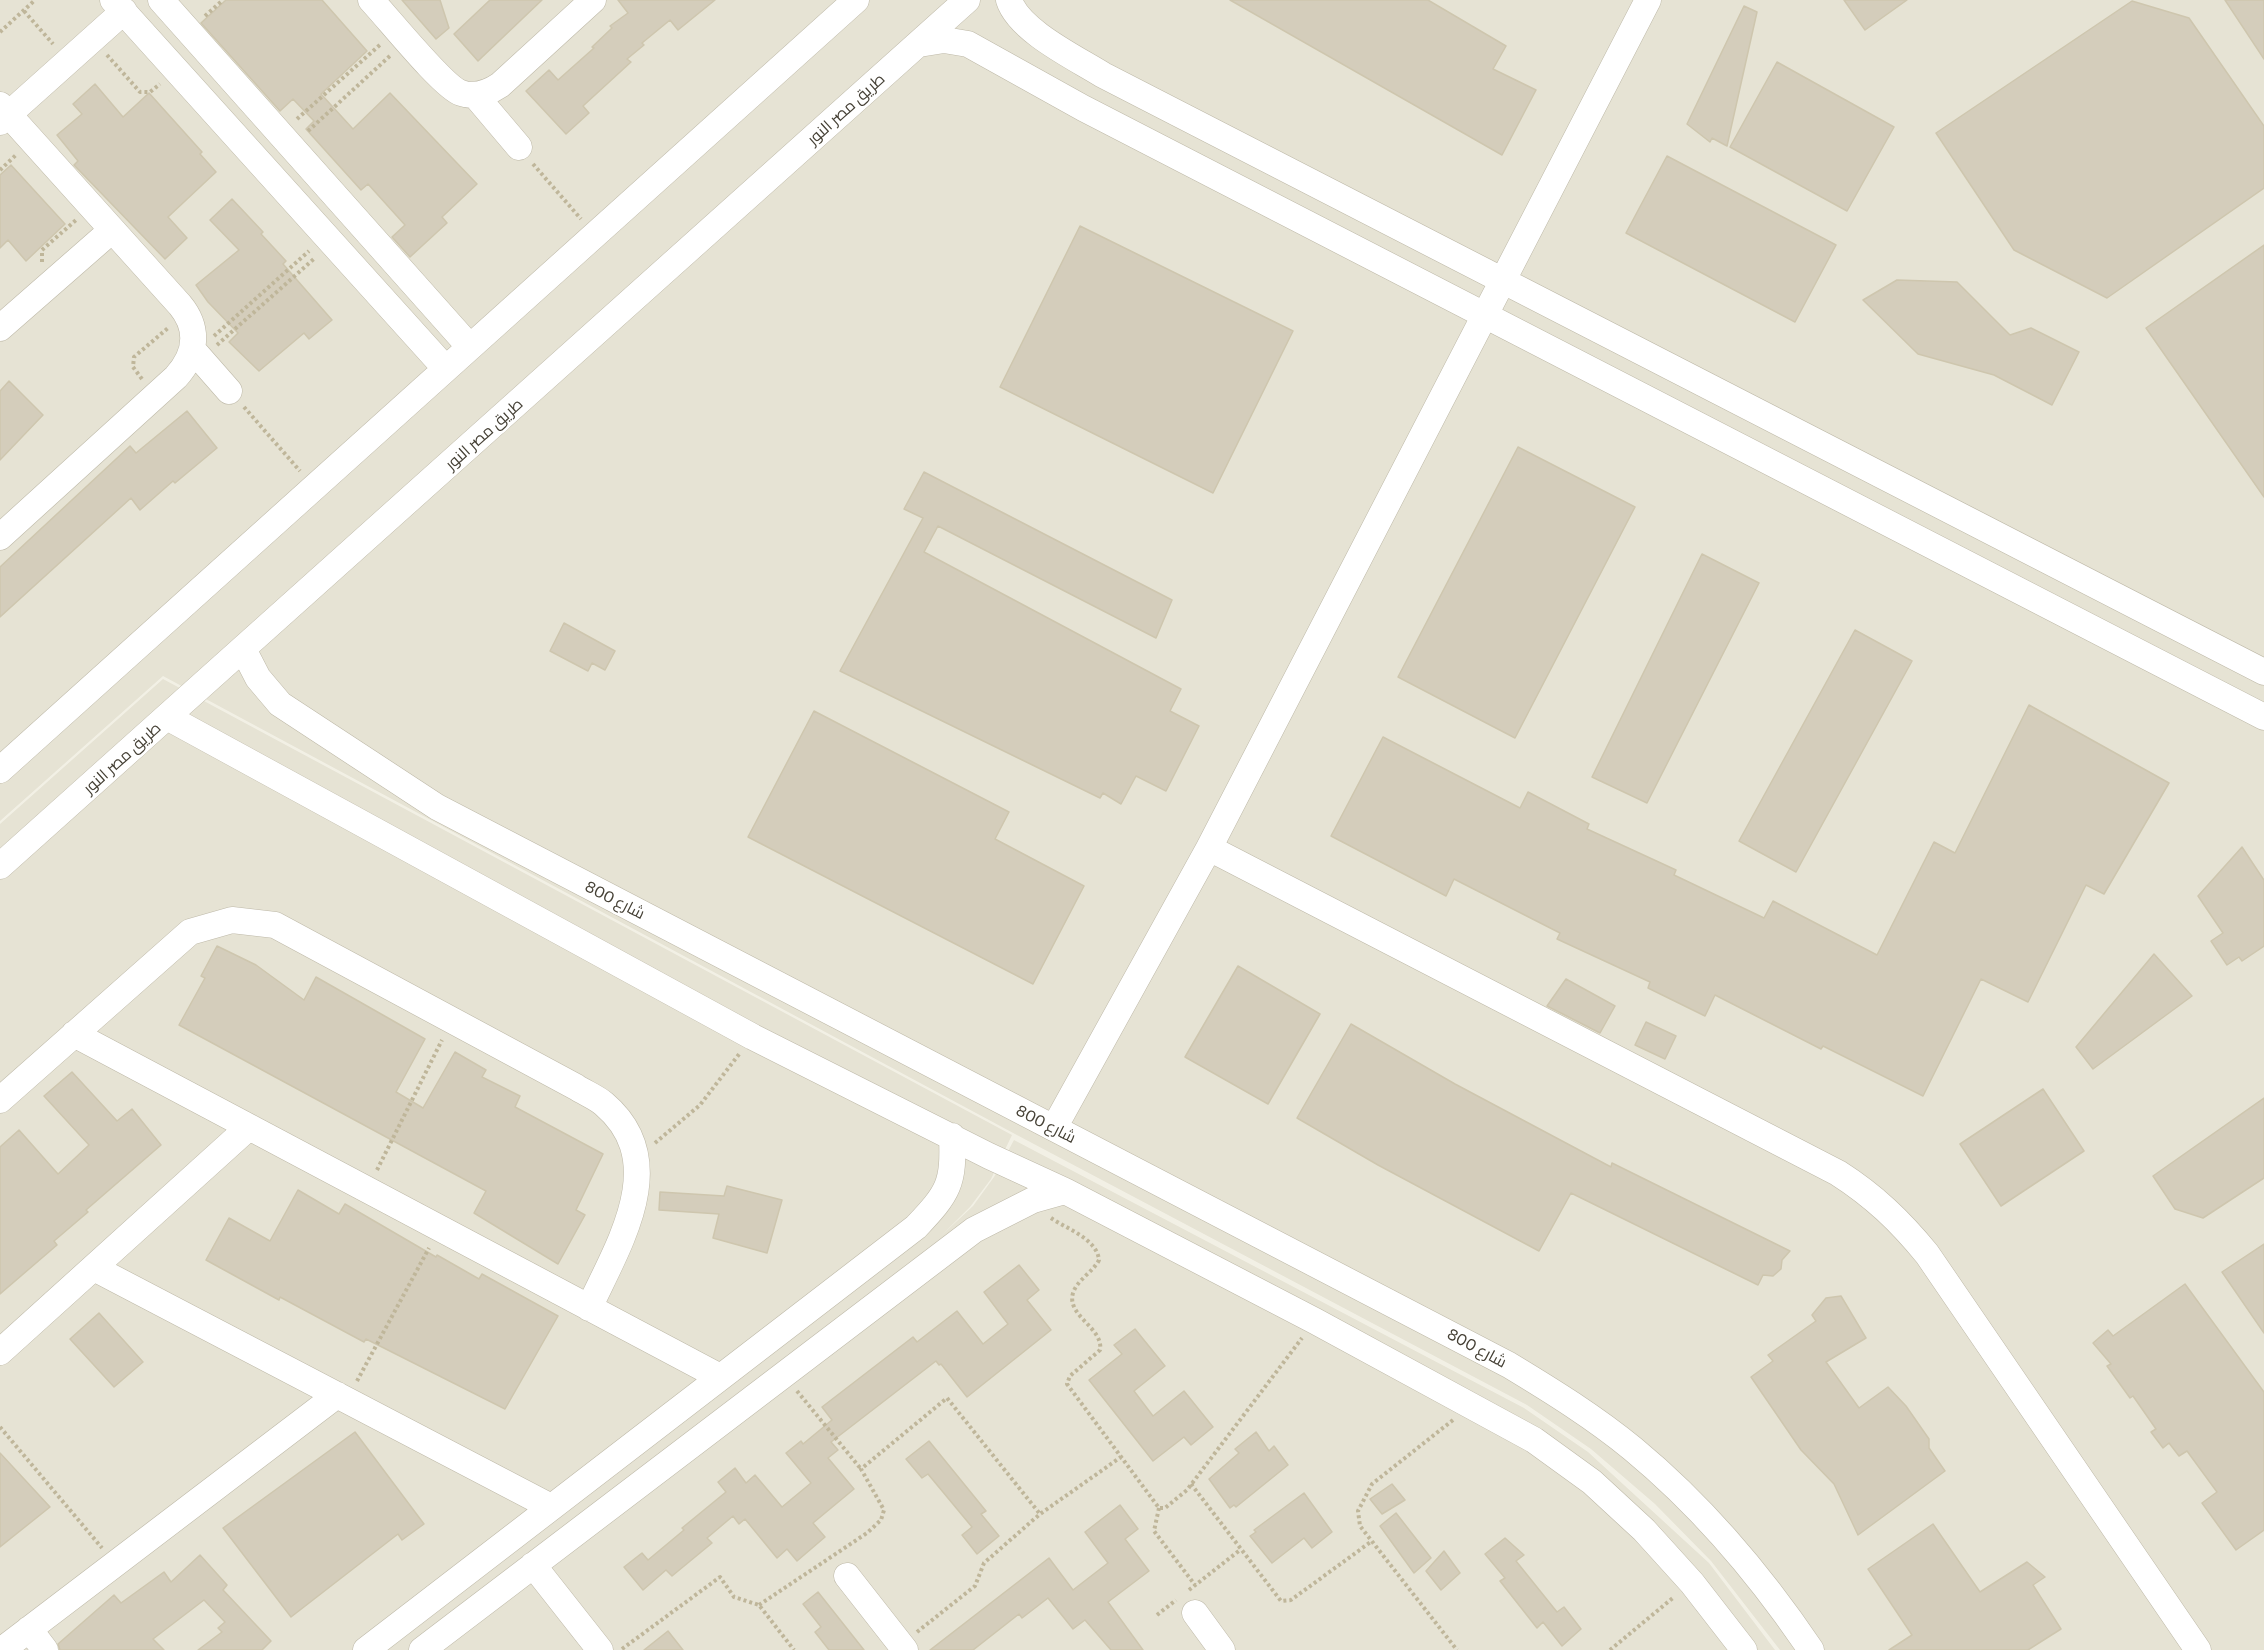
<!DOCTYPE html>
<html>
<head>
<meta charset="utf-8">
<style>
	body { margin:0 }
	canvas { display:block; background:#f2f0e5 }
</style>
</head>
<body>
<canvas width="2264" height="1650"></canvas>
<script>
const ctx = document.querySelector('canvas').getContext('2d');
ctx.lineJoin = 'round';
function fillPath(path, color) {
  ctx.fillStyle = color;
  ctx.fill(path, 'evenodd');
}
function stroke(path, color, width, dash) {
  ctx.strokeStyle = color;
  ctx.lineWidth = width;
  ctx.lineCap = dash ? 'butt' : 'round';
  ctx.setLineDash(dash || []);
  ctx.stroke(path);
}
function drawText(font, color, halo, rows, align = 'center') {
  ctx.font = font + ' Commissioner,Cairo,sans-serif';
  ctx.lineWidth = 5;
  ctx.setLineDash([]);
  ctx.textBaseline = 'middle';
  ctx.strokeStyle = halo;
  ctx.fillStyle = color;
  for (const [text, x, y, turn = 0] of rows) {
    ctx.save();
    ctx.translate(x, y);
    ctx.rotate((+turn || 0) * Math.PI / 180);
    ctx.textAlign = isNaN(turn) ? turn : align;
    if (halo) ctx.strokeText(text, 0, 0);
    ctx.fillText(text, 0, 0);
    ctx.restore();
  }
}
fillPath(new Path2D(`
	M0 0H2264V1650H1780L1711 1561 1655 1504 1591 1449 1527 1405 1015 1134 163 676 0 821Z
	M163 679 1012 1135 991 1179 970 1207 942 1235 973 1206 994 1177 1014 1140 1524 1408 1588 1452 1709 1563 1775 1650H0V824Z`), '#e6e3d4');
const building = new Path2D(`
	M226 0H322L367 51 321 94 353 129 390 93 477 184 442 217 447 223 410 257 392 237 405 225 368 184 361 190 306 129 314 121 293 99 280 111 201 23Z
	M402 0H440L449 28 436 39Z
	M490 0H542L478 61 454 34Z
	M618 0H715L678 30 670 20 642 43 644 45 627 59 631 62 583 106 589 113 566 134 526 91 549 70 558 80 594 48 592 47 612 28 610 26 628 13Z
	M1230 0H1428L1506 46 1493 69 1536 90 1502 155Z
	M1844 0H1907L1865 30Z
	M2225 0H2264V59Z
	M2132 1 2189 18 2264 126V188L2107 298 2014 250 1936 133Z
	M1744 6 1757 12 1727 146 1712 138 1710 142 1687 124Z
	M1777 62 1894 127 1847 211 1730 147Z
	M95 84 123 117 149 93 202 152 200 154 216 172 168 217 187 238 165 259 74 165 78 161 57 135 82 114 73 104Z
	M1667 156 1836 245 1795 322 1626 233Z
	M11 165 65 224 26 261 8 240 0 248V175Z
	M232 199 263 232 261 234 286 261 283 264 332 320 309 339 304 333 259 371 229 342 238 333 208 302 196 285 239 250 210 220Z
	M1080 226 1293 331 1213 493 1000 387Z
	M2264 245V497L2146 328Z
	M1897 280 1957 282 2010 335 2031 328 2079 352 2052 405 1994 375 1918 354 1863 300Z
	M9 381 43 415 0 460V391Z
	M187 411 217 448 175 483 173 481 140 510 131 498 0 617V567L130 446 136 453Z
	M1518 447 1635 507 1515 738 1398 677Z
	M924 472 1172 600 1156 638 938 526 924 552 1181 689 1170 711 1199 726 1166 791 1136 776 1121 804 1103 793 1100 798 840 671 923 518 904 509Z
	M1702 554 1759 583 1647 803 1592 777Z
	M564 623 615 651 605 670 592 663 588 671 550 651Z
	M1855 630 1912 661 1796 872 1739 841Z
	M2029 705 2169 783 2104 894 2086 885 2028 1002 1981 979 1923 1096 1823 1046 1821 1049 1715 995 1705 1016 1648 988 1650 982 1557 939 1560 933 1454 879 1446 896 1331 836 1383 737 1520 808 1528 792 1589 824 1587 829 1676 870 1674 875 1764 918 1773 901 1877 955 1934 842 1955 853Z
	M814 711 1009 812 995 839 1084 886 1033 984 748 837Z
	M2242 847 2264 880V946L2242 961 2239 957 2227 965 2211 941 2223 933 2198 896Z
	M217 946 256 965 304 1000 316 977 425 1039 396 1092 423 1108 455 1052 486 1070 482 1077 520 1096 515 1107 603 1154 576 1210 585 1215 558 1264 474 1213 486 1191 179 1025 205 978 201 976Z
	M2154 954 2192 996 2093 1069 2076 1047Z
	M1238 966 1320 1014 1268 1104 1185 1057Z
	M1566 979 1615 1006 1600 1033 1547 1006Z
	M1646 1022 1676 1036 1665 1059 1635 1045Z
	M1351 1024 1455 1084 1611 1167 1612 1163 1790 1251 1782 1260 1781 1269 1773 1276 1763 1275 1758 1285 1571 1193 1539 1251 1378 1165 1297 1118Z
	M72 1072 117 1121 132 1109 161 1145 86 1210 88 1212 54 1241 57 1245 0 1294V1147L19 1130 58 1174 89 1145 44 1096Z
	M2043 1089 2084 1151 2001 1206 1960 1144Z
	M2264 1098V1178L2203 1218 2175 1209 2153 1176Z
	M727 1186 782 1200 767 1253 713 1238 719 1214 659 1210 660 1192 724 1196Z
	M298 1190 339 1214 345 1204 436 1257 437 1255 479 1279 482 1274 558 1316 505 1409 366 1339 364 1342 280 1297 279 1300 206 1260 229 1218 270 1241Z
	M2264 1244V1333L2222 1272Z
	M1019 1265 1039 1290 1027 1300 1051 1330 967 1397 941 1364 939 1365 936 1361 831 1442 838 1450 828 1458 854 1489 813 1523 825 1537 797 1561 787 1549 777 1558 745 1519 739 1524 733 1516 707 1538 712 1543 672 1576 666 1570 643 1590 624 1567 642 1553 648 1560 684 1530 682 1528 726 1492 718 1482 735 1468 746 1483 755 1475 782 1507 811 1483 786 1453 801 1441 803 1444 832 1420 822 1407 913 1337 917 1342 957 1311 983 1344 1008 1324 984 1292Z
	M2185 1284 2264 1392V1530L2236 1550 2202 1503 2217 1492 2187 1451 2179 1456 2169 1443 2163 1448 2151 1432 2156 1429 2133 1396 2130 1398 2107 1366 2111 1364 2093 1343 2108 1330 2113 1336Z
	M1841 1296 1866 1338 1826 1362 1859 1408 1888 1387 1906 1406 1929 1439V1448L1945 1471 1858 1535 1834 1484 1801 1450 1751 1377 1773 1361 1768 1355 1816 1321 1812 1315 1826 1298Z
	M99 1313 143 1362 114 1387 70 1339Z
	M1135 1329 1165 1366 1134 1391 1153 1416 1184 1391 1213 1427 1191 1445 1184 1437 1153 1461 1089 1380 1122 1354 1114 1345Z
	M355 1432 424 1524 402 1540 398 1534 291 1617 223 1528Z
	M1256 1432 1269 1451 1274 1446 1288 1465 1236 1507 1234 1505 1230 1508 1209 1479 1239 1453 1235 1449Z
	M929 1441 986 1511 981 1514 999 1536 977 1554 962 1535 972 1527 928 1474 922 1478 906 1459Z
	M0 1453 50 1507 0 1547Z
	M1392 1484 1405 1500 1382 1514 1370 1499Z
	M1304 1493 1332 1532 1312 1548 1304 1538 1272 1563 1250 1536 1256 1532 1254 1530Z
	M1120 1505 1138 1529 1125 1539 1149 1571 1108 1602 1143 1650H1111L1085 1620 1073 1629 1048 1598 1022 1618 1019 1614 973 1650H930L1049 1558 1073 1590 1108 1563 1085 1532Z
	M1396 1513 1431 1558 1414 1573 1380 1526Z
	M1933 1524 1980 1592 2027 1562 2045 1577 2033 1585 2061 1629 2028 1650H1889L1912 1635 1868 1569Z
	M1505 1538 1524 1555 1516 1561 1557 1612 1564 1607 1581 1629 1562 1646 1543 1622 1537 1628 1500 1581 1505 1578 1485 1554Z
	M1444 1551 1460 1573 1441 1590 1426 1571Z
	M200 1555 227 1585 223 1590 271 1641 262 1650H198L222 1632 218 1628 225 1622 204 1600 153 1639 164 1650H60L58 1644 114 1595 121 1603 164 1572 171 1582Z
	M818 1592 864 1650H829L815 1632 821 1627 803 1604Z
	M668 1631 683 1650H644Z`);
fillPath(building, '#d4cdbb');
stroke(building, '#cec6ae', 1.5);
const minor = new Path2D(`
	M113 0 445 368
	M161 0 469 346
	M371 0C388 18 443 87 461 93 475 98 488 93 500 85L593 0
	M1009 0C1019 31 1076 58 1103 75L2264 672
	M919 44 944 40 968 44 1083 108 2264 717
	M475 95 519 147
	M0 105 180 305C200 329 196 355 176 377L0 537
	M0 122 124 11
	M0 328 112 230
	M193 350 229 391
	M243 649 258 678 280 704 437 807 1509 1365C1552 1391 1594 1417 1633 1449 1702 1506 1761 1576 1811 1650
	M167 717 753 1037 989 1156 1065 1191 1315 1321 1534 1440 1592 1482 1644 1530 1692 1583 1744 1650
	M0 770 856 0
	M1209 848 1838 1173C1874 1196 1900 1221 1927 1254L2198 1650
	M0 866 967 0
	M74 1034 720 1377
	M0 1100 190 932 232 920 275 925 576 1087C585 1093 596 1097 604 1104 672 1162 618 1245 589 1308
	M1054 1128 1209 848 1648 0
	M94 1268 551 1507
	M0 1352 249 1127
	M533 1565 600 1650
	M847 1576 905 1650
	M1195 1613 1222 1650
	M29 1629 45 1650
	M2 1650 337 1395
	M366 1650 916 1227C949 1192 954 1184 952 1136
	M422 1650 974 1230 1033 1200 1065 1191`);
stroke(minor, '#beb9a8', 27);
stroke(new Path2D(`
	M24 11 53 44
	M205 16 223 0
	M0 32 35 0
	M107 55 140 92H150L160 84
	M297 119 381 44
	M308 131 391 55
	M533 164 581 219
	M0 170 17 154
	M42 262V250L76 220
	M214 336 309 251
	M217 345 315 258
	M142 379 133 367 134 357 168 328
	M244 407 300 471
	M655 1143 700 1105 740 1053
	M377 1170 442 1040
	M1051 1218C1067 1229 1097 1239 1099 1260 1093 1272 1077 1280 1073 1293 1066 1316 1104 1328 1100 1350L1070 1376 1067 1384 1159 1508H1165L1187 1490 1302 1338
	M357 1381 429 1248
	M797 1391 861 1469
	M1453 1420 1372 1484 1358 1511 1360 1526 1457 1650
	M0 1427 102 1548
	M1191 1484 1281 1601 1291 1600 1372 1541
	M1159 1508 1154 1531 1195 1585
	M1189 1590 1240 1550
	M759 1605 867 1533 881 1520 884 1510 861 1469 947 1398 1040 1514
	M1157 1615 1176 1600
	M917 1632 975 1586 984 1563 1040 1514 1121 1457
	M622 1649 720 1577 734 1597 759 1605 794 1650
	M1610 1650 1674 1597`), '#bfb69a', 4, [3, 3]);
stroke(minor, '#fff', 26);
drawText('16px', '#454035', '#fff', [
	["طريق مصر النور",846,109,-42],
	["طريق مصر النور",484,434,-42],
	["طريق مصر النور",122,758,-42],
	["شارع 800",615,900,27],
	["شارع 800",1046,1124,27],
	["شارع 800",1477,1348,28]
]);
</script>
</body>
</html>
